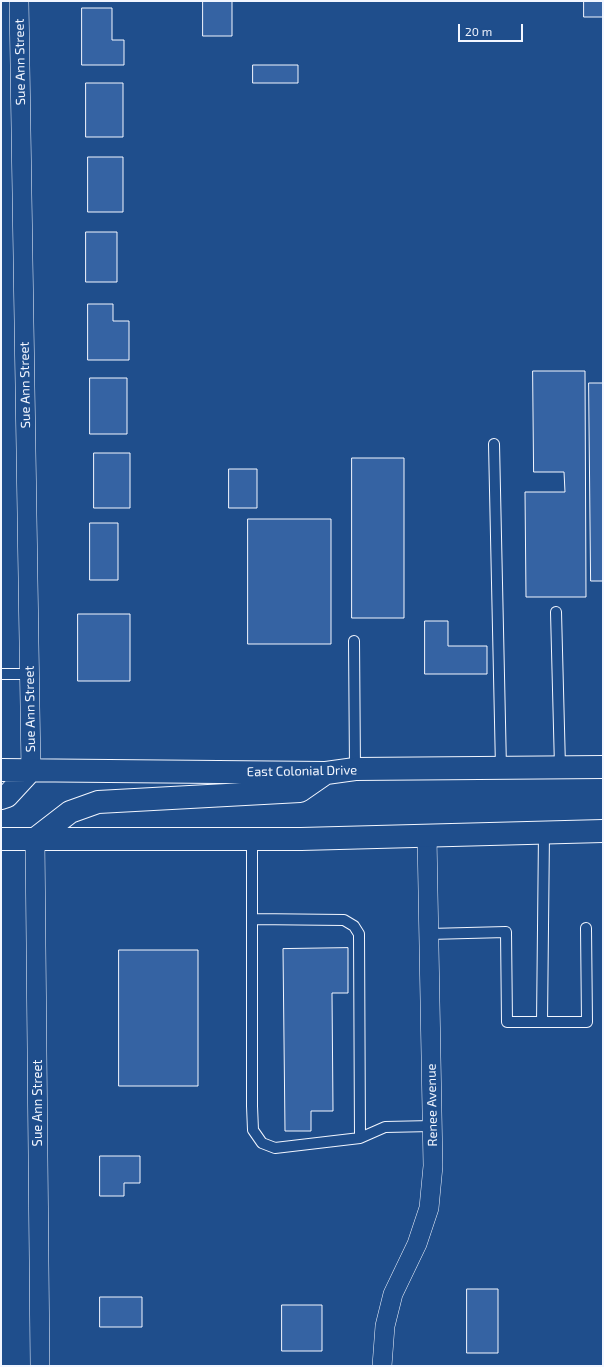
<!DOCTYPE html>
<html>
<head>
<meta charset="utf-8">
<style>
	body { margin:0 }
	#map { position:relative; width:604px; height:1367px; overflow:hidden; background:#1f4e8c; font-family:"Exo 2",sans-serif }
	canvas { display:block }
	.frame { position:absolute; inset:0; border:2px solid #f2f6ff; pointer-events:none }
	.scale { position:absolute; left:458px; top:24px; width:65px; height:18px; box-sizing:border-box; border:2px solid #f2f6ff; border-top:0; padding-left:5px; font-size:12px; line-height:14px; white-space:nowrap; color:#f2f6ff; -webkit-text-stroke:3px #1f4e8c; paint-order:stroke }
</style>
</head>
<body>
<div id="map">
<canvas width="604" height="1367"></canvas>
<div class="frame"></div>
<div class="scale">20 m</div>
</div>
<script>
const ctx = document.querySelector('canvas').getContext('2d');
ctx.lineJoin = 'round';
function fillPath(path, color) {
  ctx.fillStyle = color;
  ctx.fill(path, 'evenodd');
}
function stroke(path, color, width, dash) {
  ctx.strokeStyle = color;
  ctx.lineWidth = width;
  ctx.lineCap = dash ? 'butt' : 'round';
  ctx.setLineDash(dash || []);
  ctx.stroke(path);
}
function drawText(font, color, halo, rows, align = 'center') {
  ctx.font = font + ' "Exo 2",sans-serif';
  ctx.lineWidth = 3;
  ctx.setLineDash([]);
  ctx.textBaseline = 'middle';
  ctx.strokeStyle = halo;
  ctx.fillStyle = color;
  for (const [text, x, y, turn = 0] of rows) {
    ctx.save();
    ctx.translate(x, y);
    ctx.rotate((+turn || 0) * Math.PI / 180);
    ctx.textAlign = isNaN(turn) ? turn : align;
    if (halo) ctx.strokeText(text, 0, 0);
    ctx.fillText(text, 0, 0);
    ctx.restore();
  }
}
const building = new Path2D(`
	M203 1H232V36H203Z
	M584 1H603V17H584Z
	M82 8H112V40H124V65H82Z
	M253 65H298V83H253Z
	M86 83H123V137H86Z
	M88 157H123V212H88Z
	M86 232H117V282H86Z
	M88 304H113V321H129V360H88Z
	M533 371H585L586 597H526L525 492H565L564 472H534Z
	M90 378H127V434H90Z
	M589 383H603V581H591Z
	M94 453H130V508H94Z
	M352 458H404V618H352Z
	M229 469H257V508H229Z
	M248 519H331V644H248Z
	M90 523H118V580H90Z
	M78 614H130V681H78Z
	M425 621H448V646H487V674H425Z
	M348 948V993H332L333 1111H311V1131H285L283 949Z
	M119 950H198V1086H119Z
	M100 1156H140V1183H124V1196H100Z
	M467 1289H498V1353H467Z
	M100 1297H142V1327H100Z
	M282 1305H322V1351H282Z`);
fillPath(building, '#3563a3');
stroke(building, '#f2f6ff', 1);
const lane = new Path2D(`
	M494 444 501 768
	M556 612 560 767
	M354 641 355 769
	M1 674H29
	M252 839V1106L253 1130 262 1143 275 1148 360 1138 385 1127 432 1126
	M252 919 344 920 354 926 359 934 360 1138
	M429 934 506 932 507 1022H587L586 928
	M542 1022 544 833`);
const street = new Path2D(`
	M19 1 31 770
	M35 839 40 1366
	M382 1366 385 1326 393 1294 417 1244 429 1208 433 1166 427 836`);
const highway = new Path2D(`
	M1 770 326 773 355 769 603 767
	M1 798 7 796 31 770
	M1 839H301L603 831
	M35 839 70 812 98 802 300 791 326 773`);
stroke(lane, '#f2f6ff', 12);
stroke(street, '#f2f6ff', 20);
stroke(highway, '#f2f6ff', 24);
stroke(lane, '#1f4e8c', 10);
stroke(street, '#1f4e8c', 19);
stroke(highway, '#1f4e8c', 22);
drawText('13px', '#f2f6ff', '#1f4e8c', [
	["Sue Ann Street",20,62,-91],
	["Sue Ann Street",25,385,-91],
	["Sue Ann Street",30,709,-91],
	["East Colonial Drive",302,771,-1],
	["Sue Ann Street",38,1103,-90],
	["Renee Avenue",432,1105,-91]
]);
</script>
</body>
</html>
